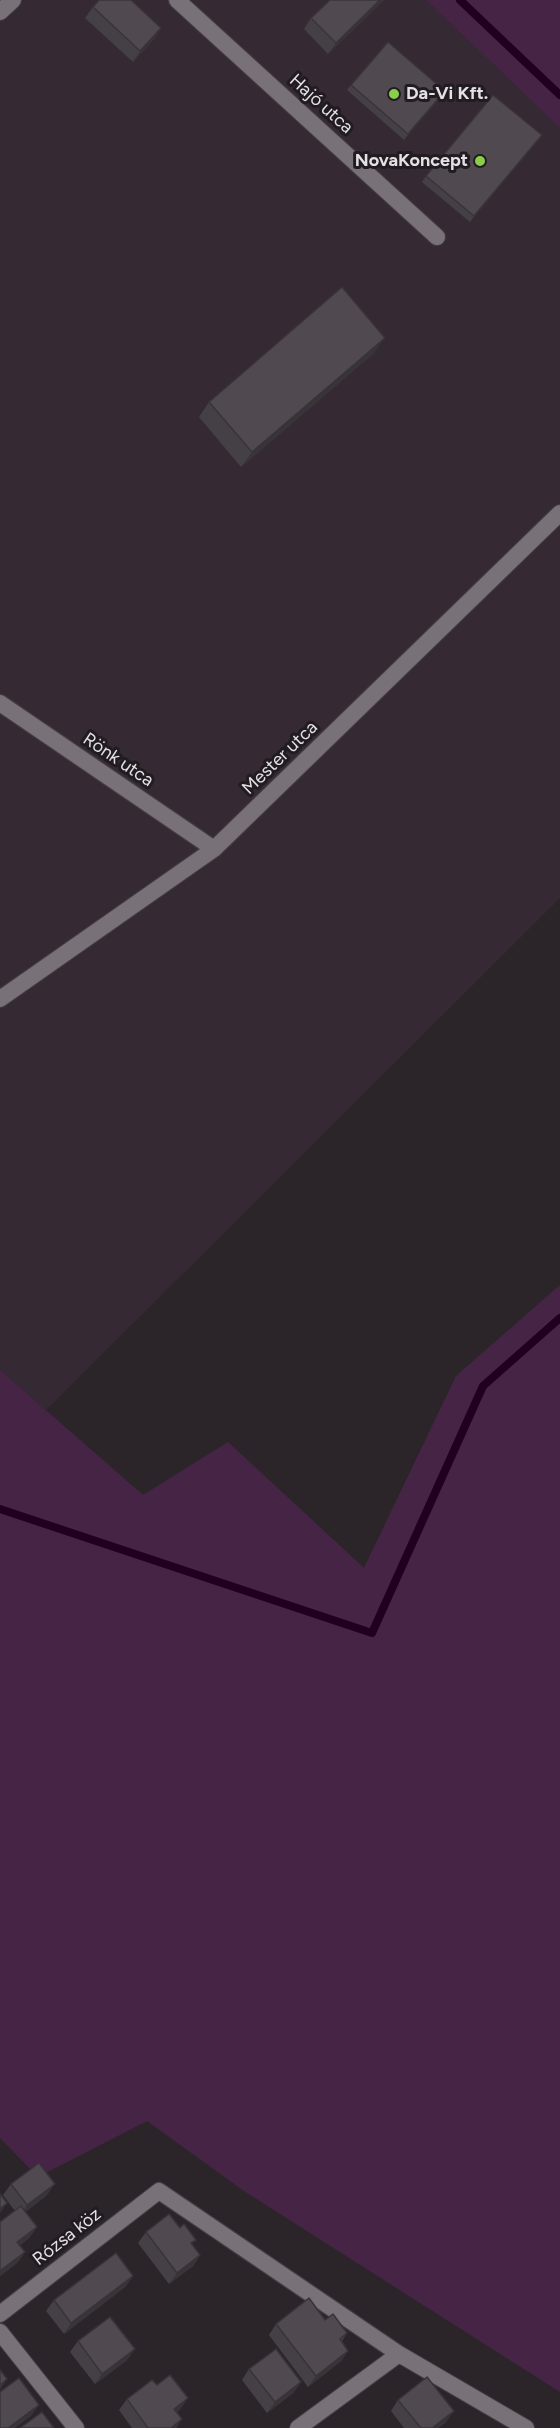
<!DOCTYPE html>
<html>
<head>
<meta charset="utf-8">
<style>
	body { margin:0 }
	canvas { display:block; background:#2b252a }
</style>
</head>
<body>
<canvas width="560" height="2428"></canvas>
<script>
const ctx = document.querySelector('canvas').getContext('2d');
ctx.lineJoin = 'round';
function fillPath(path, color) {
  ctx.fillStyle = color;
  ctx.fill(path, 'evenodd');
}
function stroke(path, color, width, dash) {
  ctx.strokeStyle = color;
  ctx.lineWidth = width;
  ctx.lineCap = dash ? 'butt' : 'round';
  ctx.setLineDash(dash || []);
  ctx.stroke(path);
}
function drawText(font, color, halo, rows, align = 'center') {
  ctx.font = font + ' Figtree,sans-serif';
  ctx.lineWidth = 6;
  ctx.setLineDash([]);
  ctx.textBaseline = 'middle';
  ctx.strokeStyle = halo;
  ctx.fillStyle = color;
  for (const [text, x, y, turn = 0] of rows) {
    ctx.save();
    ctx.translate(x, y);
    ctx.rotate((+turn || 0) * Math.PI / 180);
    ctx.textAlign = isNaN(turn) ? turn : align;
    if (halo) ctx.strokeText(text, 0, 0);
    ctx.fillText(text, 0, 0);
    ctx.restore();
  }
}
fillPath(new Path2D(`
	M0 0H426L560 128V898L46 1410 0 1370Z`), '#352a34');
fillPath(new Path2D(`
	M426 0H560V128Z
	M560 1285V2392L244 2191 147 2121 38 2177 0 2138V1370L143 1495 228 1442 364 1568 456 1376Z`), '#462445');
stroke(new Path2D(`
	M460 0 560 95
	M0 1509 372 1633 483 1386 560 1318`), '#200020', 8);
const minor = new Path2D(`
	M177 0 437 237
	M0 12 13 0
	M0 703 214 849
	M0 999 214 849 560 513
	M0 2314 159 2191 399 2354 526 2428
	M0 2332 76 2428
	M298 2428 399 2354`);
stroke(minor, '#454045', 18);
stroke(minor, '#787177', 16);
fillPath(new Path2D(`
	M330 0H384L328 54 304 29 311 18Z
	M93 7 161 28 154 39 133 62 85 18Z
	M351 85 445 91 404 140 347 90Z
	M542 135 470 222 422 182 426 176Z
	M374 353 241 467 199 417 209 402Z
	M11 2184 47 2195 25 2212 37 2227 29 2238 19 2246 25 2252 17 2263 0 2276V2222L15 2211 3 2195Z
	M146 2232 192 2245 200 2255 193 2266 169 2284 138 2243Z
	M133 2276 125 2287 64 2334 46 2311 54 2300Z
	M325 2320 347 2333 342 2341 348 2351 341 2361 308 2387 269 2335 276 2324Z
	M78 2341 127 2360 95 2384 70 2352Z
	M249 2369 301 2382 293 2393 267 2413 242 2380Z
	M157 2385 188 2398 180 2409 177 2412 182 2419 176 2428H132L119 2410 127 2399Z
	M398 2400 446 2422 438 2428H404L391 2411Z`), '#454045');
fillPath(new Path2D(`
	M380 0H384L328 54 336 43Z
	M161 28 154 39 133 62 140 51Z
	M445 91 441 97 404 140 408 134Z
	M542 135 538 141 470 222 474 216Z
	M385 338 374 353 241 467 252 452Z
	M55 2184 47 2195 20 2216 27 2205Z
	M7 2203 0 2213V2209Z
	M37 2227 29 2238 9 2253 17 2242Z
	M25 2252 17 2263 0 2276V2271Z
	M200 2255 193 2266 169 2284 177 2273Z
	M133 2276 125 2287 64 2334 71 2323Z
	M135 2349 127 2360 95 2384 102 2374Z
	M348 2351 341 2361 308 2387 316 2376Z
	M7 2379 0 2390V2385Z
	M301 2382 293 2393 267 2413 275 2402Z
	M188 2398 180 2409 167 2420 174 2409Z
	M39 2405 31 2416 15 2428H8Z
	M454 2411 446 2422 438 2428H432Z
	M182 2419 176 2428H171Z`), '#383438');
const building = new Path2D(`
	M99 0H131L161 28 140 51 93 7Z
	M330 0H380L336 43 311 18Z
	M388 42 445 91 408 134 351 85Z
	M493 95 542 135 474 216 426 176Z
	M342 287 385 338 252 452 209 402Z
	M39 2163 55 2184 27 2205 11 2184Z
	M0 2194 7 2203 0 2209Z
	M21 2206 37 2227 17 2242 25 2252 0 2271V2222Z
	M169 2214 180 2228 184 2224 196 2240 191 2243 200 2255 177 2273 146 2232Z
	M116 2253 133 2276 71 2323 54 2300Z
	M309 2298 325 2320 333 2314 347 2333 340 2339 348 2351 316 2376 276 2324Z
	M110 2317 135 2349 102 2374 78 2341Z
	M276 2349 301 2382 275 2402 249 2369Z
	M0 2370 7 2379 0 2385Z
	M170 2375 188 2398 174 2409 182 2419 171 2428H148L127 2399 152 2380 157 2385Z
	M427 2377 454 2411 432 2428H421L398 2400Z
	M19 2378 39 2405 8 2428H0V2392Z
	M42 2412 54 2428H20Z`);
fillPath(building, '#504a50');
stroke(building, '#383438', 1.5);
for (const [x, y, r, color] of [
	[394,94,6,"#89cf49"],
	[480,161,6,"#89cf49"]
]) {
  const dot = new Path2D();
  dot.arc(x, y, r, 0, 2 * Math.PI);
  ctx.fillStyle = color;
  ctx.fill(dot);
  stroke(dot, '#211c21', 2);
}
drawText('bold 18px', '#e4e0e3', '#211c21', [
	["Da-Vi Kft.",406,94],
	["NovaKoncept",468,161,"right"]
], 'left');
drawText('18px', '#e4e0e3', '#211c21', [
	["Hajó utca",321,104,42],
	["Mester utca",280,758,-44],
	["Rönk utca",118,760,34],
	["Rózsa köz",67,2237,-38]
]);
</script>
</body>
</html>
